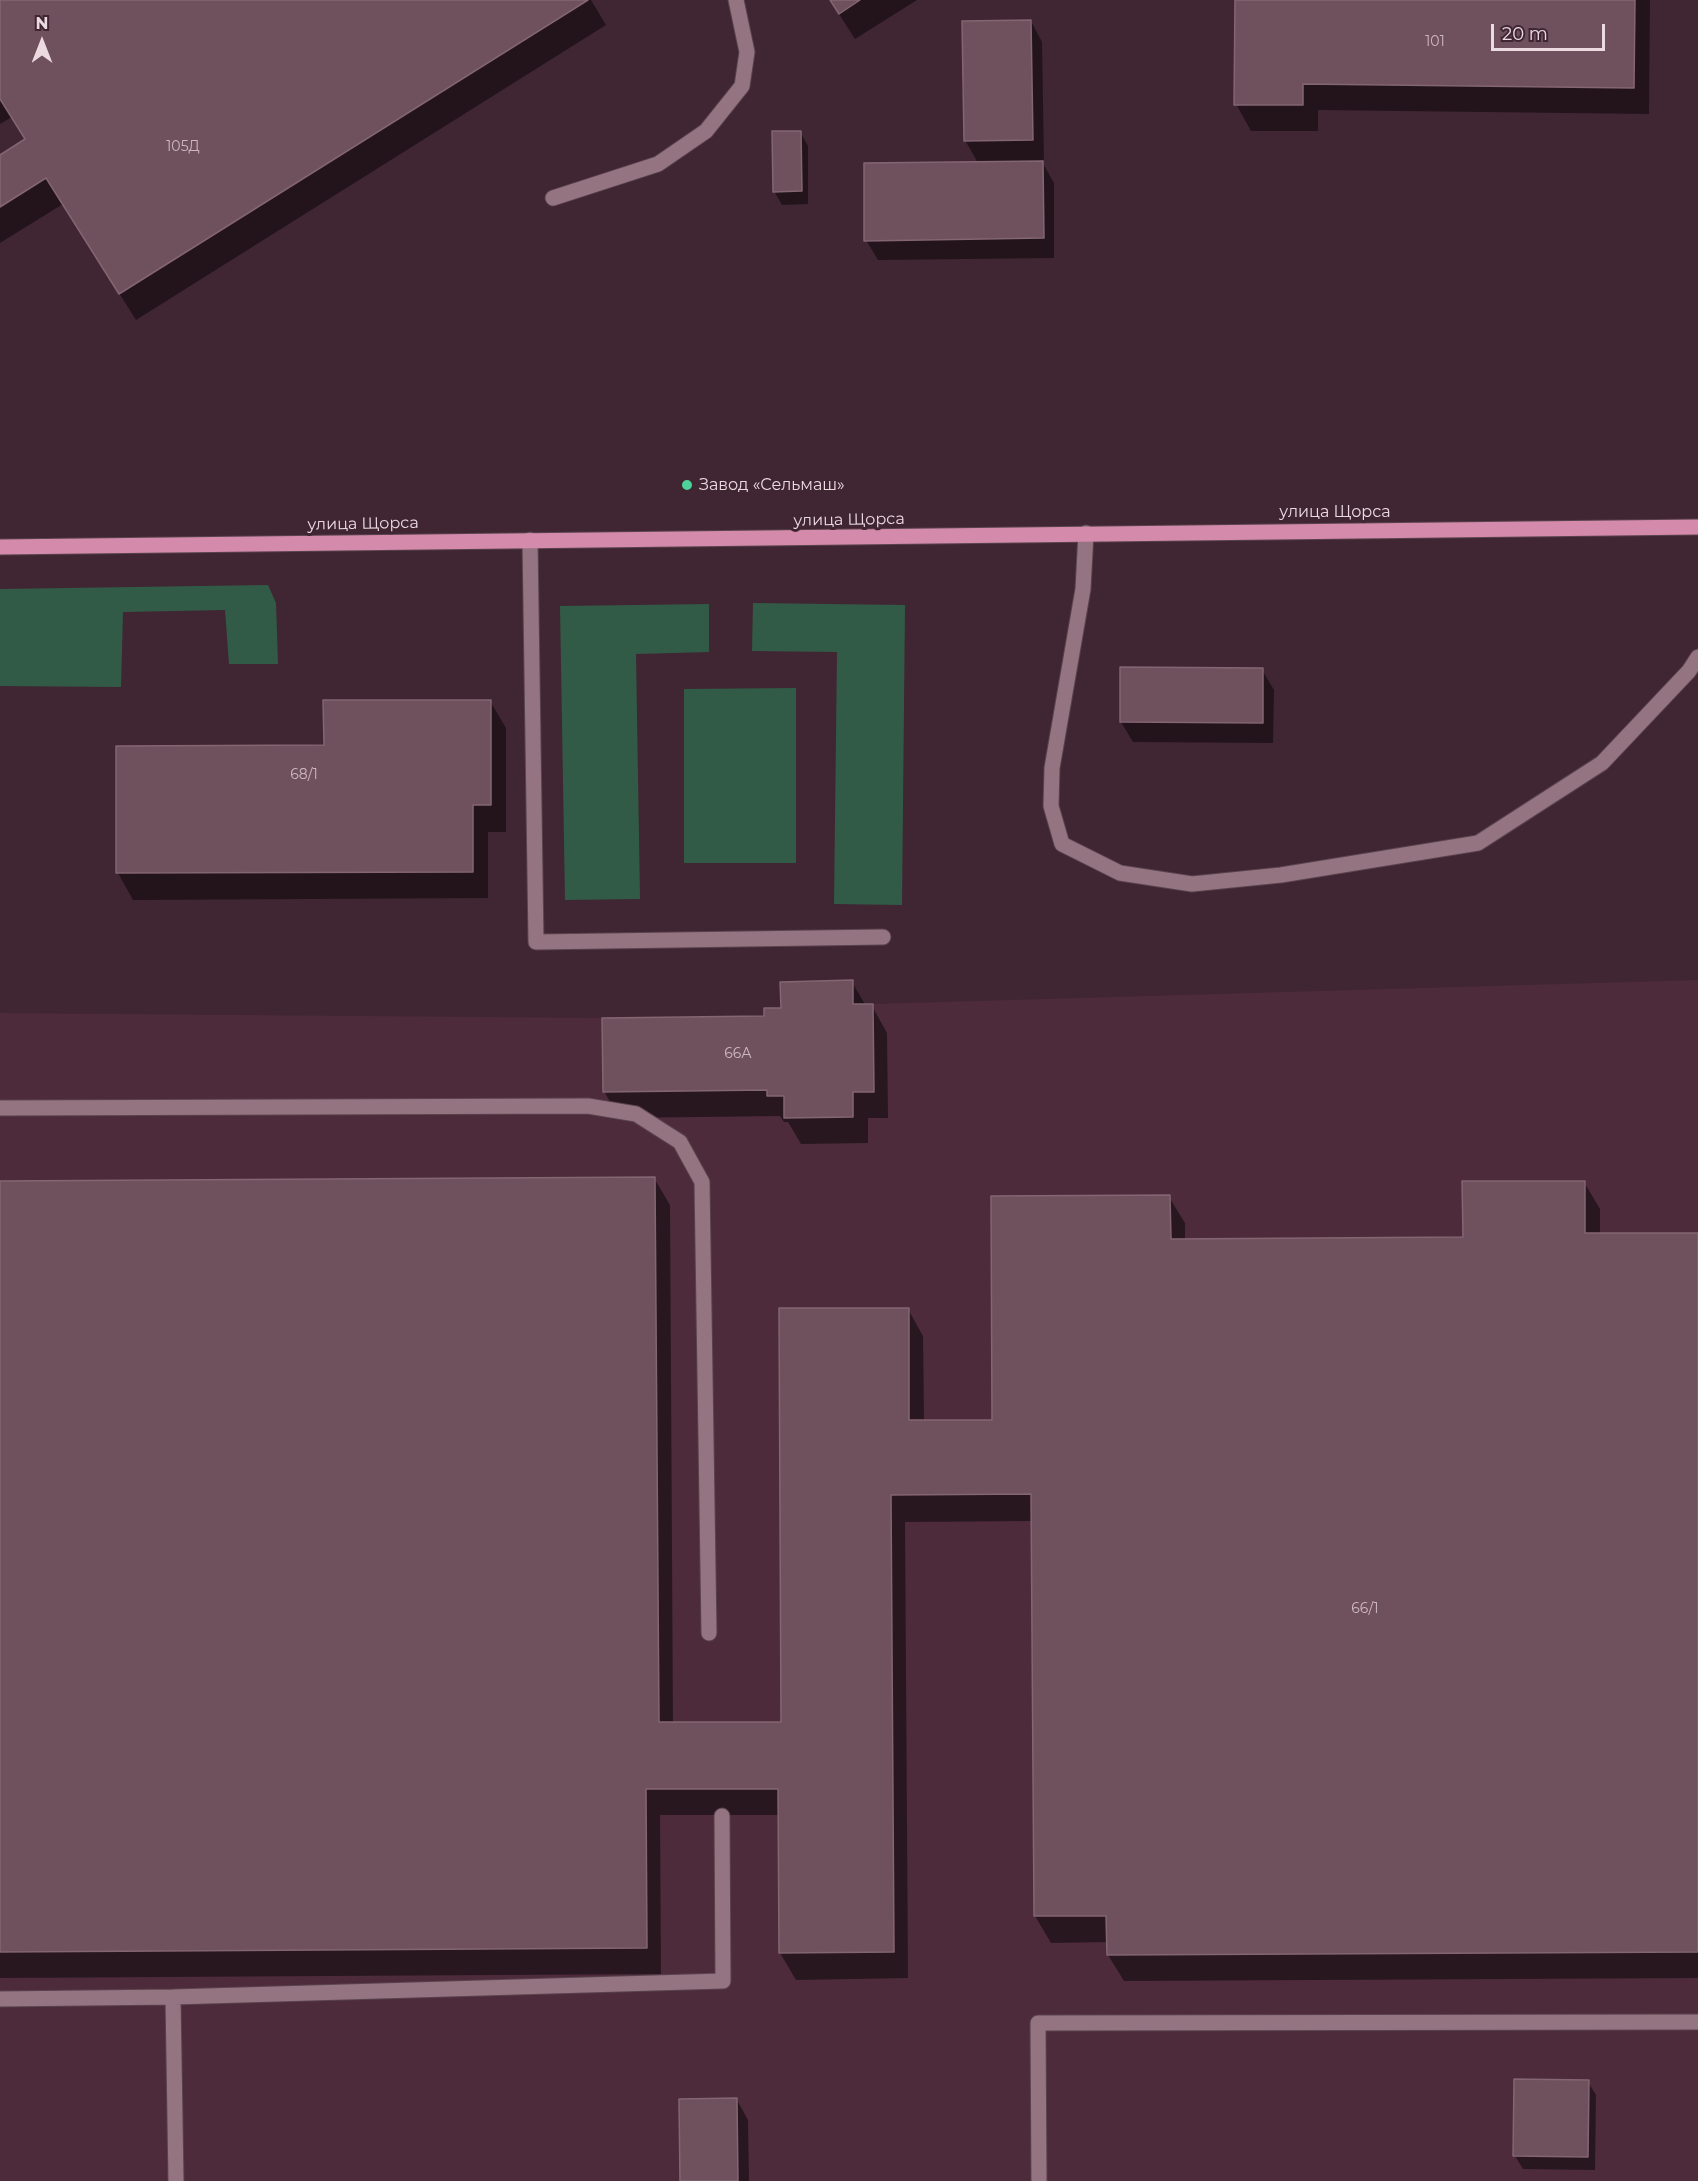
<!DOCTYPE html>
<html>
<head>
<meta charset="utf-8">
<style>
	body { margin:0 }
	#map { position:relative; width:1698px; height:2181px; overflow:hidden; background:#402632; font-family:Montserrat,sans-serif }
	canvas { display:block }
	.north { position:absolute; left:12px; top:12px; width:60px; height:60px; -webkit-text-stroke:4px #402632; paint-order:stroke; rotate:0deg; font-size:16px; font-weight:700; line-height:24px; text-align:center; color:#ecdae1 }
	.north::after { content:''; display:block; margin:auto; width:21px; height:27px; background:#ecdae1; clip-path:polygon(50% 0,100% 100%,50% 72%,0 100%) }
	.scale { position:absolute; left:1491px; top:24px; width:114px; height:27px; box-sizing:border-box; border:3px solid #ecdae1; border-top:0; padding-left:8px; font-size:18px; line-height:21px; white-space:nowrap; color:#ecdae1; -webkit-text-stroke:4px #402632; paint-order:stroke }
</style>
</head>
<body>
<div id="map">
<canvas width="1698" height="2181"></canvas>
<div class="north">N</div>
<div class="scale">20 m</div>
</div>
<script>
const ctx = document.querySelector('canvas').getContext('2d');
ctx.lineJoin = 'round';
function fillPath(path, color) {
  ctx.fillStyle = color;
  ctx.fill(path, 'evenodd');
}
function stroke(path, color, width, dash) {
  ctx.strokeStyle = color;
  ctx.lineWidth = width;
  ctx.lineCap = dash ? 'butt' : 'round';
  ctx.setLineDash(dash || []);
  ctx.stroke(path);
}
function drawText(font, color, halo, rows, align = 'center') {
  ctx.font = font + ' Montserrat,sans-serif';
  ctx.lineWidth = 6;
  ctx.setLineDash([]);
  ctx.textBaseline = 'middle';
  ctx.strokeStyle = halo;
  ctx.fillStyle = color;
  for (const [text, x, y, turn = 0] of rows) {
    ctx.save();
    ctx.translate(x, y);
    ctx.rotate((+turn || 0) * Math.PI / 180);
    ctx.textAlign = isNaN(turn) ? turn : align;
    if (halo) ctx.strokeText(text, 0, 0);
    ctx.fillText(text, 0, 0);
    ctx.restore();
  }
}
fillPath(new Path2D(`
	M1698 980V2181H0V1013L602 1018 603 1092 767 1090V1096H784V1118L853 1117V1092H874L873 1004Z`), '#4d2b3a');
fillPath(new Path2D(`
	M268 585 276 603 278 664H229L225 610 123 612 121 687 0 686V589Z
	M753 603 905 605 902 905 834 904 837 652 752 651Z
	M709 604V652L636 654 640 899 565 900 560 606Z
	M796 688V863H684V689Z`), '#325b47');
fillPath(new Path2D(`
	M0 0H591L606 25 136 320 63 204 0 243V157L26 140 12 117 0 124Z
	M830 0H917L855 39Z
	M1237 0H1650L1649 114 1318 110V131H1251L1236 104Z
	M1031 21 1042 42 1044 160H1041L1054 183V258L878 260 866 240 978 163 965 140Z
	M800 132 808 146V204L782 205 774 191Z
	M1262 670 1274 690 1273 743 1133 742 1121 722Z
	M490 701 506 728V832H488V898L133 900 118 873 117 747 325 746Z
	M852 982 866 1006H872L887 1033 888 1118H868V1143L801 1144 788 1122H784L780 1116 619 1118 604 1091 782 1009Z
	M654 1178 670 1205 673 1724 783 1723 908 1309 923 1336 924 1422 993 1421 1169 1197 1185 1223V1240L1464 1239 1584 1182 1600 1209V1235L1698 1234V1978L1124 1981 1108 1955V1942L1051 1943 1035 1916 1032 1521 905 1522 908 1978 796 1980 780 1953V1815H660L661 1974 0 1978V1182Z
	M1588 2082 1596 2095 1595 2170 1523 2169 1515 2156Z
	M737 2100 748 2120 749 2181H681Z`), '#0007');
const building = new Path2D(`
	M0 0H588L119 294 46 178 0 207V155L25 139 0 99Z
	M830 0H860L839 14Z
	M1235 0H1635L1634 88 1303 84V105H1234Z
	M1031 20 1033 140 964 141 962 21Z
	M772 131H801L802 191 773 192Z
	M1043 161 1044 238 864 241V163Z
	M1120 667 1263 668V723L1120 722Z
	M323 700H491V805H473V872L116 873V746L324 745Z
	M853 980V1004H873L874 1092H853V1117L784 1118V1096H767V1090L603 1092 602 1018 764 1016V1008H781L780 982Z
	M655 1177 659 1722H781L779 1308H909V1420H992L991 1196 1170 1195 1171 1239 1463 1237 1462 1181H1585V1233H1698V1952L1107 1955 1106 1916H1034L1031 1494 891 1495 894 1952 779 1953 778 1789H646L647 1948 0 1952V1181Z
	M1514 2079 1589 2080 1588 2157 1513 2156Z
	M737 2098 738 2181H680L679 2099Z`);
fillPath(building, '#6f515d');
stroke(building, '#846572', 1.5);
const service = new Path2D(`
	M553 198 658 164 706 131 742 86 747 52 736 0
	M1086 533 1083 589 1052 768 1051 806 1062 844 1120 873 1192 884 1281 875 1478 843 1602 763 1689 671 1698 657
	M530 540 536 942 883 937
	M0 1108 588 1106 636 1114 680 1142 702 1182 709 1633
	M173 1997 176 2181
	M0 1999 173 1997 723 1981 722 1816
	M1039 2181 1038 2023 1698 2022`);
const primary = new Path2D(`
	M0 547 1698 527`);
stroke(service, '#59434d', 17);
stroke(primary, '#59434d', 17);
stroke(service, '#957482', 15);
stroke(primary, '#d38aab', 15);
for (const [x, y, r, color] of [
	[687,485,6,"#4dd39a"]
]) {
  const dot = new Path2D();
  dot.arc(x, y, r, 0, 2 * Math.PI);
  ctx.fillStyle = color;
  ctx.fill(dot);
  stroke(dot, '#402632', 2);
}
drawText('14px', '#cdb8c0', null, [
	["101",1435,42],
	["105Д",183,147],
	["68/1",304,775],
	["66А",738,1054],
	["66/1",1365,1609]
]);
drawText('16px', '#ecdae1', '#402632', [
	["Завод «Сельмаш»",699,485]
], 'left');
drawText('16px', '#ecdae1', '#402632', [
	["улица Щорса",1335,512],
	["улица Щорса",849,520,-1],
	["улица Щорса",363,524,-1]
]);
</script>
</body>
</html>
